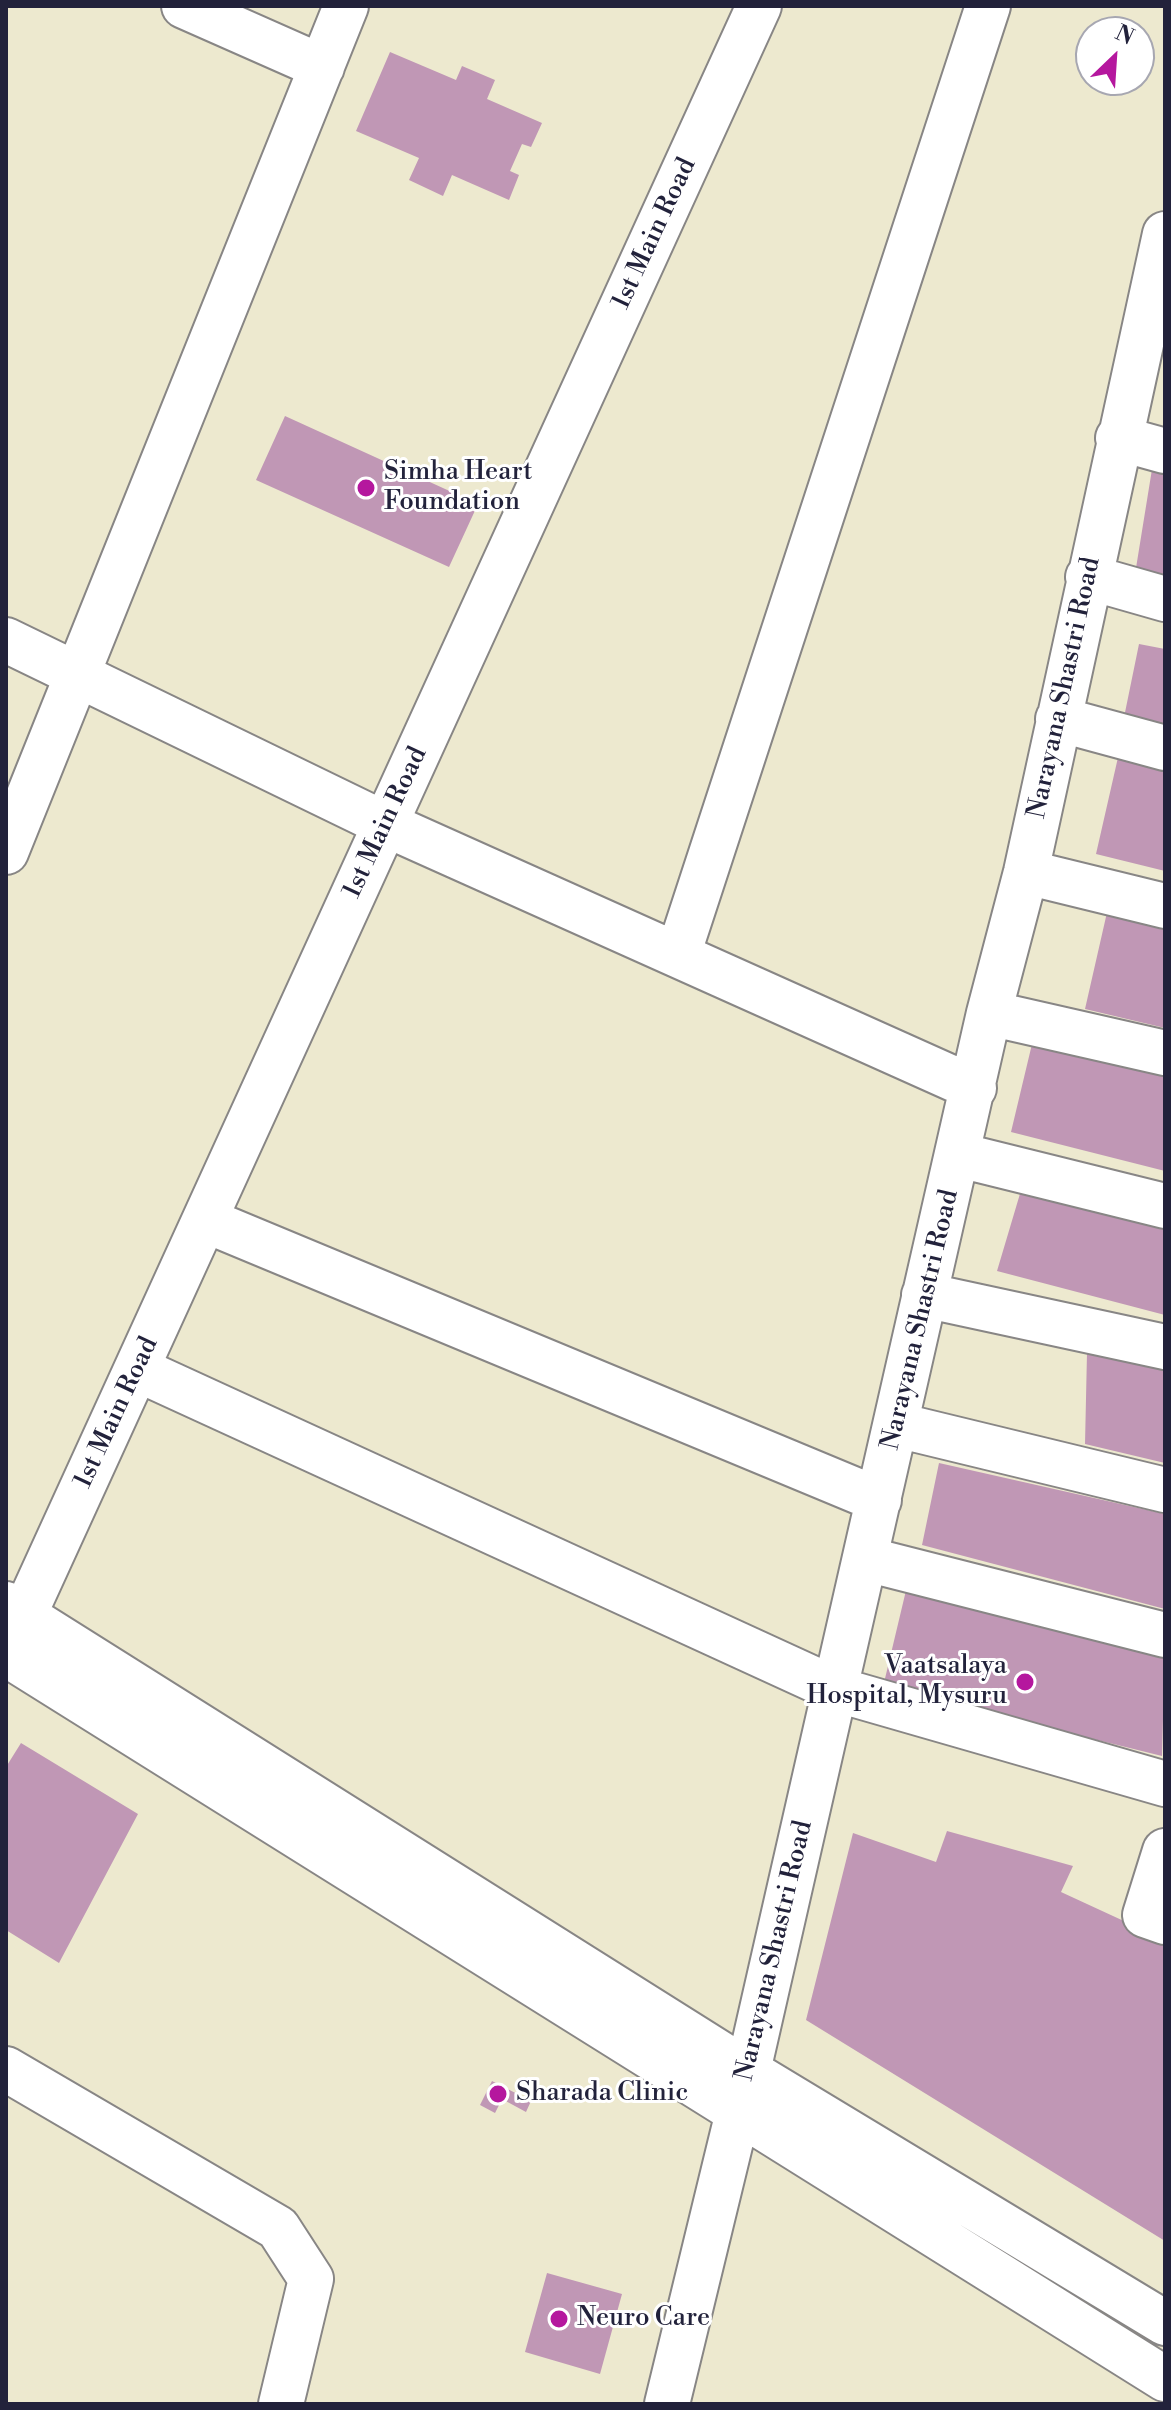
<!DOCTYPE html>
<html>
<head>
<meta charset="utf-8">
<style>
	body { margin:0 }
	#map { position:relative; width:1171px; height:2410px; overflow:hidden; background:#ede9cf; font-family:"Libre Bodoni",serif }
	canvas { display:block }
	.frame { position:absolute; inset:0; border:8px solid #22223b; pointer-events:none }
	.north { position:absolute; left:1075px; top:16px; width:80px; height:80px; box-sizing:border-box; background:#fff; border:2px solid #a7a7b1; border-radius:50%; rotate:25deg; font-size:22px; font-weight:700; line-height:32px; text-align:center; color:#22223b }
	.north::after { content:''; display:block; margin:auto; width:28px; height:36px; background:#b5179e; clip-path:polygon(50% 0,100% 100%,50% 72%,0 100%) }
</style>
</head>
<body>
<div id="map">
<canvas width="1171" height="2410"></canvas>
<div class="frame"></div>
<div class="north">N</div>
</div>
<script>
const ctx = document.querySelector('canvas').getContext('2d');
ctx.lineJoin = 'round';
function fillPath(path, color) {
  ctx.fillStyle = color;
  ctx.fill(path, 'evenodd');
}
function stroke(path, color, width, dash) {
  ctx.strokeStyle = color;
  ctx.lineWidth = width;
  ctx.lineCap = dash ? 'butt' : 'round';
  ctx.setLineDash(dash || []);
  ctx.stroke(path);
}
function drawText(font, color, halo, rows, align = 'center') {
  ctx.font = font + ' "Libre Bodoni",serif';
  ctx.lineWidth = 6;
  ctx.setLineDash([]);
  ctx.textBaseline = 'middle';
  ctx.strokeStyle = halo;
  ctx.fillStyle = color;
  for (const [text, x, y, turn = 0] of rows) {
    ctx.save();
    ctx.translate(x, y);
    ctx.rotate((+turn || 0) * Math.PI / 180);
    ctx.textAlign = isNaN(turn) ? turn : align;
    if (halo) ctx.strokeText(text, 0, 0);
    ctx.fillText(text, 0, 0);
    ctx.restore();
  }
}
fillPath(new Path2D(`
	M390 52 456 80 462 66 495 80 487 99 542 123 531 147 522 144 510 171 519 175 509 200 452 175 443 196 409 180 419 158 356 131Z
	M285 416 478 504 449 567 256 480Z
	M1153 463 1165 466V575L1136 568Z
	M1139 644 1165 649V740L1121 732Z
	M1119 753 1165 765V871L1096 854Z
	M1108 908 1165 922V1028L1085 1009Z
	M1032 1044 1165 1072V1171L1011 1132Z
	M1022 1187 1165 1222V1315L997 1271Z
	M1087 1353 1165 1370V1463L1085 1444Z
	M939 1463 1165 1514V1609L922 1545Z
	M908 1582 1165 1646 1162 1756 883 1687Z
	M21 1743 138 1814 59 1963 6 1930V1767Z
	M947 1831 1073 1866 1061 1892 1165 1940V2241L806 2020 853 1833 936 1862Z
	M492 2081 531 2101 526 2112 502 2099 495 2113 480 2105Z
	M547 2273 622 2294 600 2374 525 2352Z`), '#c097b5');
const minor = new Path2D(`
	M184 6 322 67
	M1118 438 1165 451
	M1088 577 1165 599
	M6 640 385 824 974 1088
	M1058 719 1165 748
	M6 852 346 6
	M1026 872 1165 906
	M678 955 988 6
	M989 1013 1165 1053
	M959 1155 1165 1206
	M205 1220 879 1500
	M924 1295 1165 1347
	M137 1369 835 1689 1165 1784
	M897 1425 1165 1490
	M866 1559 1165 1635
	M6 1604 748 2071 1165 2323
	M6 1636 24 1615 759 6
	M6 1654 1165 2379
	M1165 1851 1145 1915 1165 1922
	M6 2069 278 2228 311 2279 281 2404
	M667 2404 748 2071 989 1013 1026 872 1165 234`);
stroke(minor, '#888685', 48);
stroke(minor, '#fff', 44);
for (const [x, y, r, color] of [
	[366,488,10,"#b5179e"],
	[1025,1682,10,"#b5179e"],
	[498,2094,10,"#b5179e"],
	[559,2319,10,"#b5179e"]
]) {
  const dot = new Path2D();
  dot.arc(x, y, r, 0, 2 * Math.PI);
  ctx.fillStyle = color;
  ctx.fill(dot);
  stroke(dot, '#fff', 3);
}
drawText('26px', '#22223b', '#fff', [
	["1st Main Road",655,234,-65],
	["Narayana Shastri Road",1065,688,-78],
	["1st Main Road",386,823,-65],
	["Narayana Shastri Road",921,1320,-77],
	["1st Main Road",117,1413,-65],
	["Narayana Shastri Road",775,1951,-77]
]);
drawText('26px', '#22223b', '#fff', [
	["Simha Heart",384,473],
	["Foundation",384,503],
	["Vaatsalaya",1007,1667,"right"],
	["Hospital, Mysuru",1007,1697,"right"],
	["Sharada Clinic",516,2094],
	["Neuro Care",577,2319]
], 'left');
</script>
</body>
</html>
